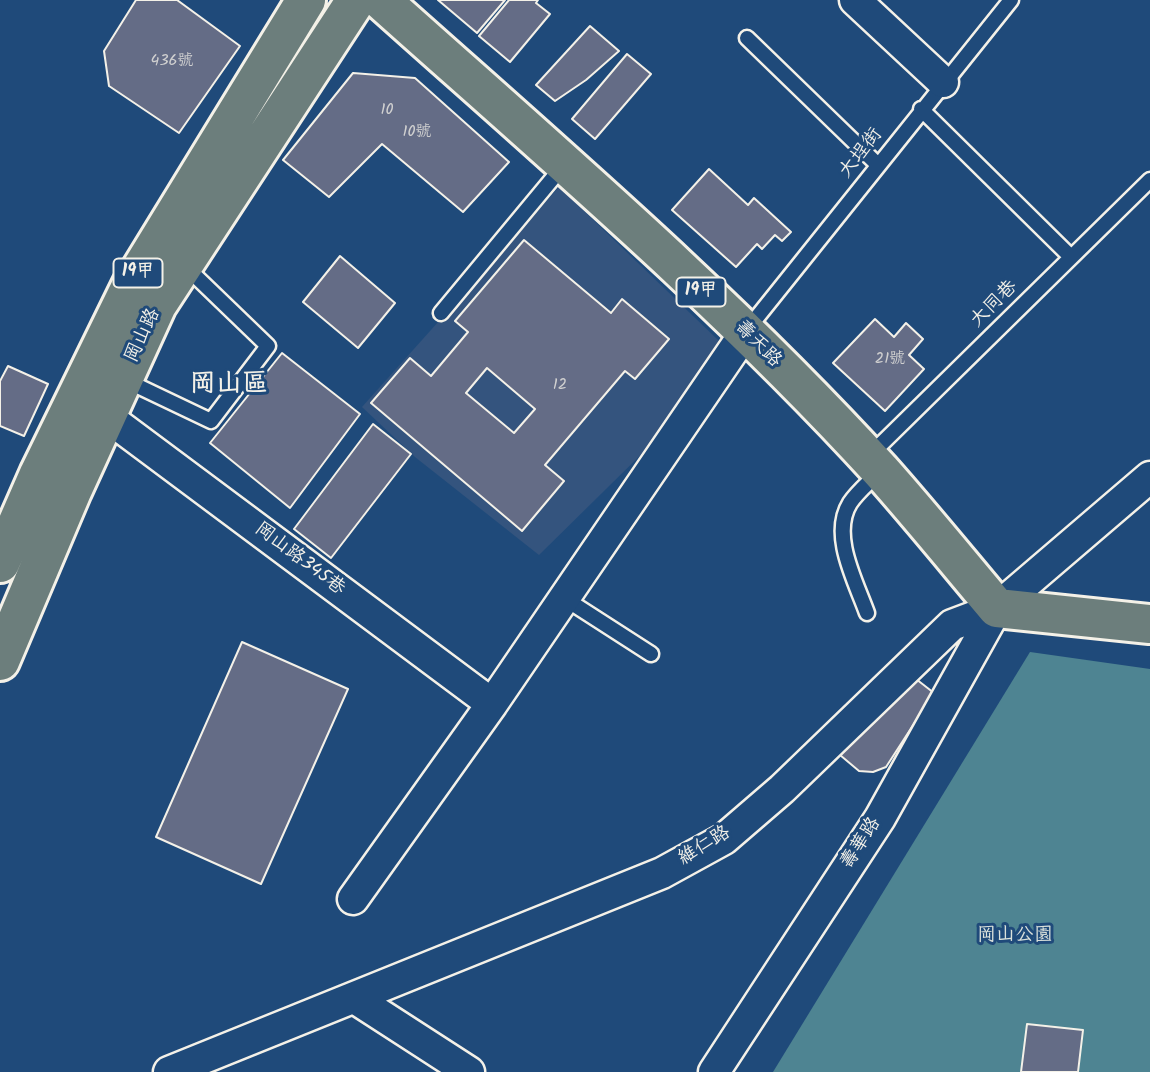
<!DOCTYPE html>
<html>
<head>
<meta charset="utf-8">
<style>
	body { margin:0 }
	canvas { display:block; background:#1f4a7a }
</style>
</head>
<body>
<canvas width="1150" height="1072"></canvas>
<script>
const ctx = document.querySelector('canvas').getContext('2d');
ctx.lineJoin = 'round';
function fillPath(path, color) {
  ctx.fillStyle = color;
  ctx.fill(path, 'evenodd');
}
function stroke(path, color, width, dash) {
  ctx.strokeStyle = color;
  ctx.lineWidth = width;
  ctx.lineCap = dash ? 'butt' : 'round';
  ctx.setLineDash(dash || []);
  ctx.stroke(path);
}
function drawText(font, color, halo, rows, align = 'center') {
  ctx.font = font + ' Kalam,"LXGW WenKai TC",sans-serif';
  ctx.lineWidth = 6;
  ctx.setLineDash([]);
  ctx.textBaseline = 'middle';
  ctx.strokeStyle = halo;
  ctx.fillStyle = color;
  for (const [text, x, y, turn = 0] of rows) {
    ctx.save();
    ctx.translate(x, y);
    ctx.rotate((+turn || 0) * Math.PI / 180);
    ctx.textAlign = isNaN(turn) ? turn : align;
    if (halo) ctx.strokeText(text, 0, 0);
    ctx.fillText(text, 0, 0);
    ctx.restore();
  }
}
fillPath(new Path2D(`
	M559 187 718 340 721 354 668 428 539 555 415 457 362 407Z`), '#34547e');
fillPath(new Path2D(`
	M1030 652 1150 669V1072H773Z`), '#4e8492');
const building = new Path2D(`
	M136 0H177L240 46 179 133 109 86 104 51Z
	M438 0H505L477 33Z
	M509 0H538L536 3 550 14 510 62 479 36Z
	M590 26 619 51 586 80 555 101 536 85Z
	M627 54 651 74 595 139 572 119Z
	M353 73 415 78 509 162 463 212 382 144 329 197 283 160Z
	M709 169 748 205 754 198 791 232 782 241 775 235 762 249 757 244 736 267 672 210Z
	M524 240 611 313 622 299 669 339 635 379 625 371 545 465 564 481 522 531 371 403 410 358 431 376 468 332 455 321ZM487 368 535 409 514 433 466 393Z
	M340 256 395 303 358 348 303 302Z
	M875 319 894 337 906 323 923 339 909 355 924 369 885 411 833 363Z
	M282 353 360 414 290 508 210 443Z
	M8 366 48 384 24 436 0 426V381Z
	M373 424 411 454 331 558 294 529Z
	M242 642 348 689 261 884 156 837Z
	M916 679 934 693 886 767 873 772 859 771 840 755Z
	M1027 1024 1083 1030 1078 1072H1021Z`);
fillPath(building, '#646c86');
stroke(building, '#f4f1e8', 2);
const service = new Path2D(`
	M747 38 878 165
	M921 109 1071 257
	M441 313 563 166
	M746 331 1011 0
	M125 380 211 421 268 346 184 265
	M868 457 1150 180
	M564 598 651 654
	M867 613C856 582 830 535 850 503 858 491 871 481 880 471`);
const minor = new Path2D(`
	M855 0 943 82
	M106 416 492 704 745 333
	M353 899 492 704
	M356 999 469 1072
	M169 1072 662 873 724 839 782 789 952 625 997 608 1150 477
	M714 1072 880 818 997 608`);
const primary = new Path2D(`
	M381 0C551 152 727 302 881 471 921 516 959 563 997 608L1150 624
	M0 563 39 474 132 284 306 0
	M0 661 72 491 157 305 356 0`);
stroke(service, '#f4f1e8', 19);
stroke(minor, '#f4f1e8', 35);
stroke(primary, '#f4f1e8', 44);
stroke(service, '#1f4a7a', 14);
stroke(minor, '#1f4a7a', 30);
stroke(primary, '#6c7e7c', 38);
drawText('16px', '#d0d0d0', null, [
	["436號",172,62],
	["10",387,111],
	["10號",417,133],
	["21號",890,360],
	["12",560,386]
]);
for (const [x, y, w] of [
	[138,273,49],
	[701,292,49]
]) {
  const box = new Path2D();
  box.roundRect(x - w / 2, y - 14.5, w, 29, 5);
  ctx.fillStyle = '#1f4a7a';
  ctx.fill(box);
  stroke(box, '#f4f1e8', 2);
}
drawText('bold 18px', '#f4f1e8', null, [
	["19甲",138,273],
	["19甲",701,292]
]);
drawText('19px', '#f4f1e8', '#1f4a7a', [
	["大埕街",862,154,-52],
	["大同巷",995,305,-45],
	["岡山路",144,336,-65],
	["壽天路",757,345,45],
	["岡山路345巷",299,560,37],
	["壽華路",862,844,-57],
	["維仁路",705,847,-31]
]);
drawText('19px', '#dbe1db', '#1f4a7a', [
	["岡山公園",1015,937]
]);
drawText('bold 26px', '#f4f1e8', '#1f4a7a', [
	["岡山區",229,387]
]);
</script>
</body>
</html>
